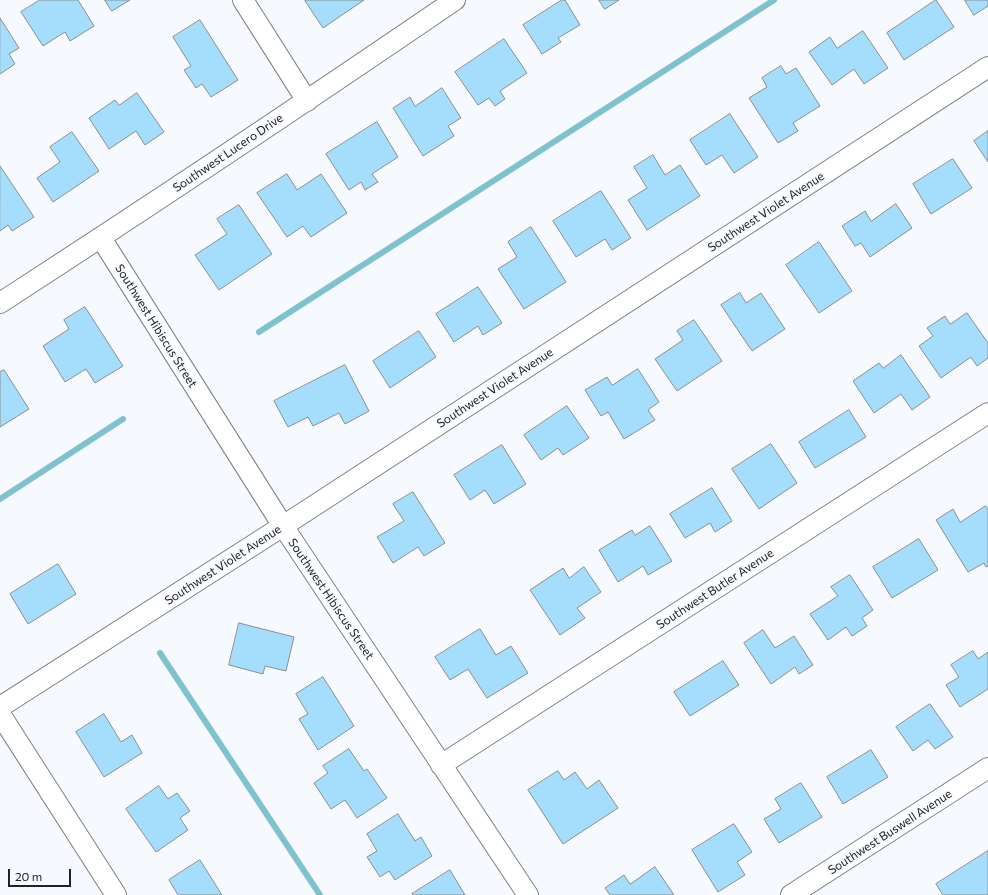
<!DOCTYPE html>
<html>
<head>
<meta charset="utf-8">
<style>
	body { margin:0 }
	#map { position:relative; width:988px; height:895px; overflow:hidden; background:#f6f9fd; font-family:Commissioner,sans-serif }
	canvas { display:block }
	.scale { position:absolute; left:8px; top:869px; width:63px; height:18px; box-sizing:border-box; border:2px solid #212223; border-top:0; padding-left:5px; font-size:12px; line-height:14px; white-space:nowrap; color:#212223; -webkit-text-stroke:3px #f6f9fd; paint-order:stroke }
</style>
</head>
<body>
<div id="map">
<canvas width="988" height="895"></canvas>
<div class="scale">20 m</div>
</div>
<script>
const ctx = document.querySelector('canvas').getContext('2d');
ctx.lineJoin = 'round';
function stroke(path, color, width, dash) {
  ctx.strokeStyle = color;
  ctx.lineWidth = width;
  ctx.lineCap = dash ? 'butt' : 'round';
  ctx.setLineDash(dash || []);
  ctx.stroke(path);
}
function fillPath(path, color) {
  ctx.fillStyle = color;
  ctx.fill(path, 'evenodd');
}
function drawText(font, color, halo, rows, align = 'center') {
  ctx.font = font + ' Commissioner,sans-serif';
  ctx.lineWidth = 4;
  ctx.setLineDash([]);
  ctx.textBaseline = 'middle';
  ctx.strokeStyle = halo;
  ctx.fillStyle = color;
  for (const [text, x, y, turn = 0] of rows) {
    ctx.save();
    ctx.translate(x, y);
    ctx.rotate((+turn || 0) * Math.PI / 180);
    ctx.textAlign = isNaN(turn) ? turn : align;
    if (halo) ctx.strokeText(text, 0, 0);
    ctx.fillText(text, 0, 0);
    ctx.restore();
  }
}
stroke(new Path2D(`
	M259 332 774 0
	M0 499 123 419
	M160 653 320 895`), '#7ec2d0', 6);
const building = new Path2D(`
	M40 0H78L94 26 70 41 65 32 43 46 21 12Z
	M105 0H130L112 11Z
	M307 0H364L323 28 305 1Z
	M562 0H565L580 25 558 38 561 42 542 54 523 25Z
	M599 0H619L605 9Z
	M936 0 954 27 904 60 887 33Z
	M965 0H988V6L974 15Z
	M0 18 19 48 9 54 15 64 0 74Z
	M200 20 238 80 211 97 202 84 196 88 184 70 191 66 173 37Z
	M863 31 888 68 864 84 854 69 832 85 809 52 830 37 837 48Z
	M504 39 527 73 500 91 505 99 495 106 489 98 478 105 455 72Z
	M781 66 786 74 796 68 820 106 793 123 798 131 778 143 749 98 767 87 762 78Z
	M442 88 461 118 448 126 454 136 423 156 393 108 410 97 415 106Z
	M137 93 164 132 145 145 136 131 109 149 89 118 115 100 119 105Z
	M730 114 758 157 734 173 722 155 706 165 690 140Z
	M377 122 398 157 372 174 378 182 365 190 361 182 349 190 326 154Z
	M988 131V162L974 141Z
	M72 132 99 171 53 202 37 178 60 162 50 147Z
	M653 155 665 175 680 165 700 196 647 230 628 200 647 188 634 167Z
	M953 159 972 188 931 214 913 184Z
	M0 166 34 217 12 231 8 225 0 231Z
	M287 174 297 190 321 174 347 213 311 237 303 226 287 237 257 193Z
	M601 191 631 238 612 250 605 239 576 257 553 221Z
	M896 204 912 228 870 257 861 243 855 246 842 226 865 211 871 221Z
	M239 205 272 254 219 290 195 255 227 234 217 219Z
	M531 227 566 282 524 309 498 269 517 257 508 242Z
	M819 242 852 291 819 313 786 265Z
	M478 287 502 323 483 335 478 326 454 342 436 314Z
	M740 293 746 303 761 293 785 329 752 351 721 305Z
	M85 307 123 366 95 383 86 369 65 382 43 346 69 329 64 320Z
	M967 313 988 343V358L977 366 971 357 941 378 919 346 933 336 927 328 945 316 950 324Z
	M694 320 722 361 677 391 655 359 683 340 677 331Z
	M419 331 436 357 390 388 373 361Z
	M901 355 930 397 912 410 901 394 874 413 853 381 879 363 883 368Z
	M345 365 369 411 345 424 339 413 313 426 308 417 288 427 274 401Z
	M638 369 659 402 648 410 655 420 624 439 608 412 601 416 585 390 607 377 612 385Z
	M4 370 29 409 0 427V372Z
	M567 406 589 438 563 455 558 448 541 460 524 435Z
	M849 410 866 437 815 468 799 442Z
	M771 444 797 483 759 509 732 469Z
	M502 445 526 484 494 504 485 490 470 500 454 475Z
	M712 488 732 521 715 532 710 523 685 538 670 514Z
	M413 492 445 543 424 556 418 547 393 563 377 537 404 521 393 504Z
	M986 506 988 509V566L986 567 984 563 968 572 936 520 953 509 960 522Z
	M650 526 672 561 648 575 643 566 618 582 599 550 632 530 635 535Z
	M919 539 938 570 892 598 873 567Z
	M58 564 76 594 28 624 10 594Z
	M584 567 601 592 577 608 585 618 560 635 530 590 563 568 569 578Z
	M850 575 873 610 862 618 867 626 852 636 846 627 828 640 810 614 838 596 831 587Z
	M239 623 294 637 286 671 265 666 263 674 229 665Z
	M480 629 496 655 511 646 528 673 487 698 468 669 450 680 435 657Z
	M763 630 775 648 794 636 813 665 799 674 795 667 771 684 744 643Z
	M973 651 978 659 988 652V689L960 707 946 685 959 677 951 665Z
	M723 661 739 685 690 716 674 692Z
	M323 677 354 726 318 750 299 719 308 714 296 694Z
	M930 704 953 737 935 749 928 740 913 751 896 727Z
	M104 714 121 742 132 735 142 753 104 777 76 732Z
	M349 749 364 771 367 769 387 798 357 818 345 800 331 809 314 783 328 773 323 766Z
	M871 750 888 777 843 804 827 777Z
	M558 771 564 780 575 772 587 789 599 780 618 808 563 844 528 790Z
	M801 783 822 817 779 843 764 819 781 809 775 799Z
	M159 786 168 799 177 793 190 811 180 818 188 830 156 852 126 809Z
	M398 814 415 841 421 837 432 856 395 880 389 871 380 877 367 857 377 851 367 834Z
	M734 824 752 852 737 862 745 875 718 892 692 850Z
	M988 851V895H943L936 884Z
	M200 860 222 895H178L169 880Z
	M655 867 674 895H610L605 888 624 875 630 884Z
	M450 870 465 895H413L412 894Z`);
fillPath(building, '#a5defc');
stroke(building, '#898e90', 1);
const minor = new Path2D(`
	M243 0 307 101
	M101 238 283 526 528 895
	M0 303C153 204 304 103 455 0
	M0 707 283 526 988 67
	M0 714 116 895
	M441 765 988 413
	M791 895 988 768`);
stroke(minor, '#7d8083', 22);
stroke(minor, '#fff', 20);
drawText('12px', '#212223', '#f6f9fd', [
	["Southwest Lucero Drive",228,153,-34],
	["Southwest Violet Avenue",766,212,-33],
	["Southwest Hibiscus Street",156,326,58],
	["Southwest Violet Avenue",495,388,-33],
	["Southwest Violet Avenue",223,565,-33],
	["Southwest Butler Avenue",715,589,-33],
	["Southwest Hibiscus Street",331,599,56],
	["Southwest Buswell Avenue",890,832,-33]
]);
</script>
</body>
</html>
